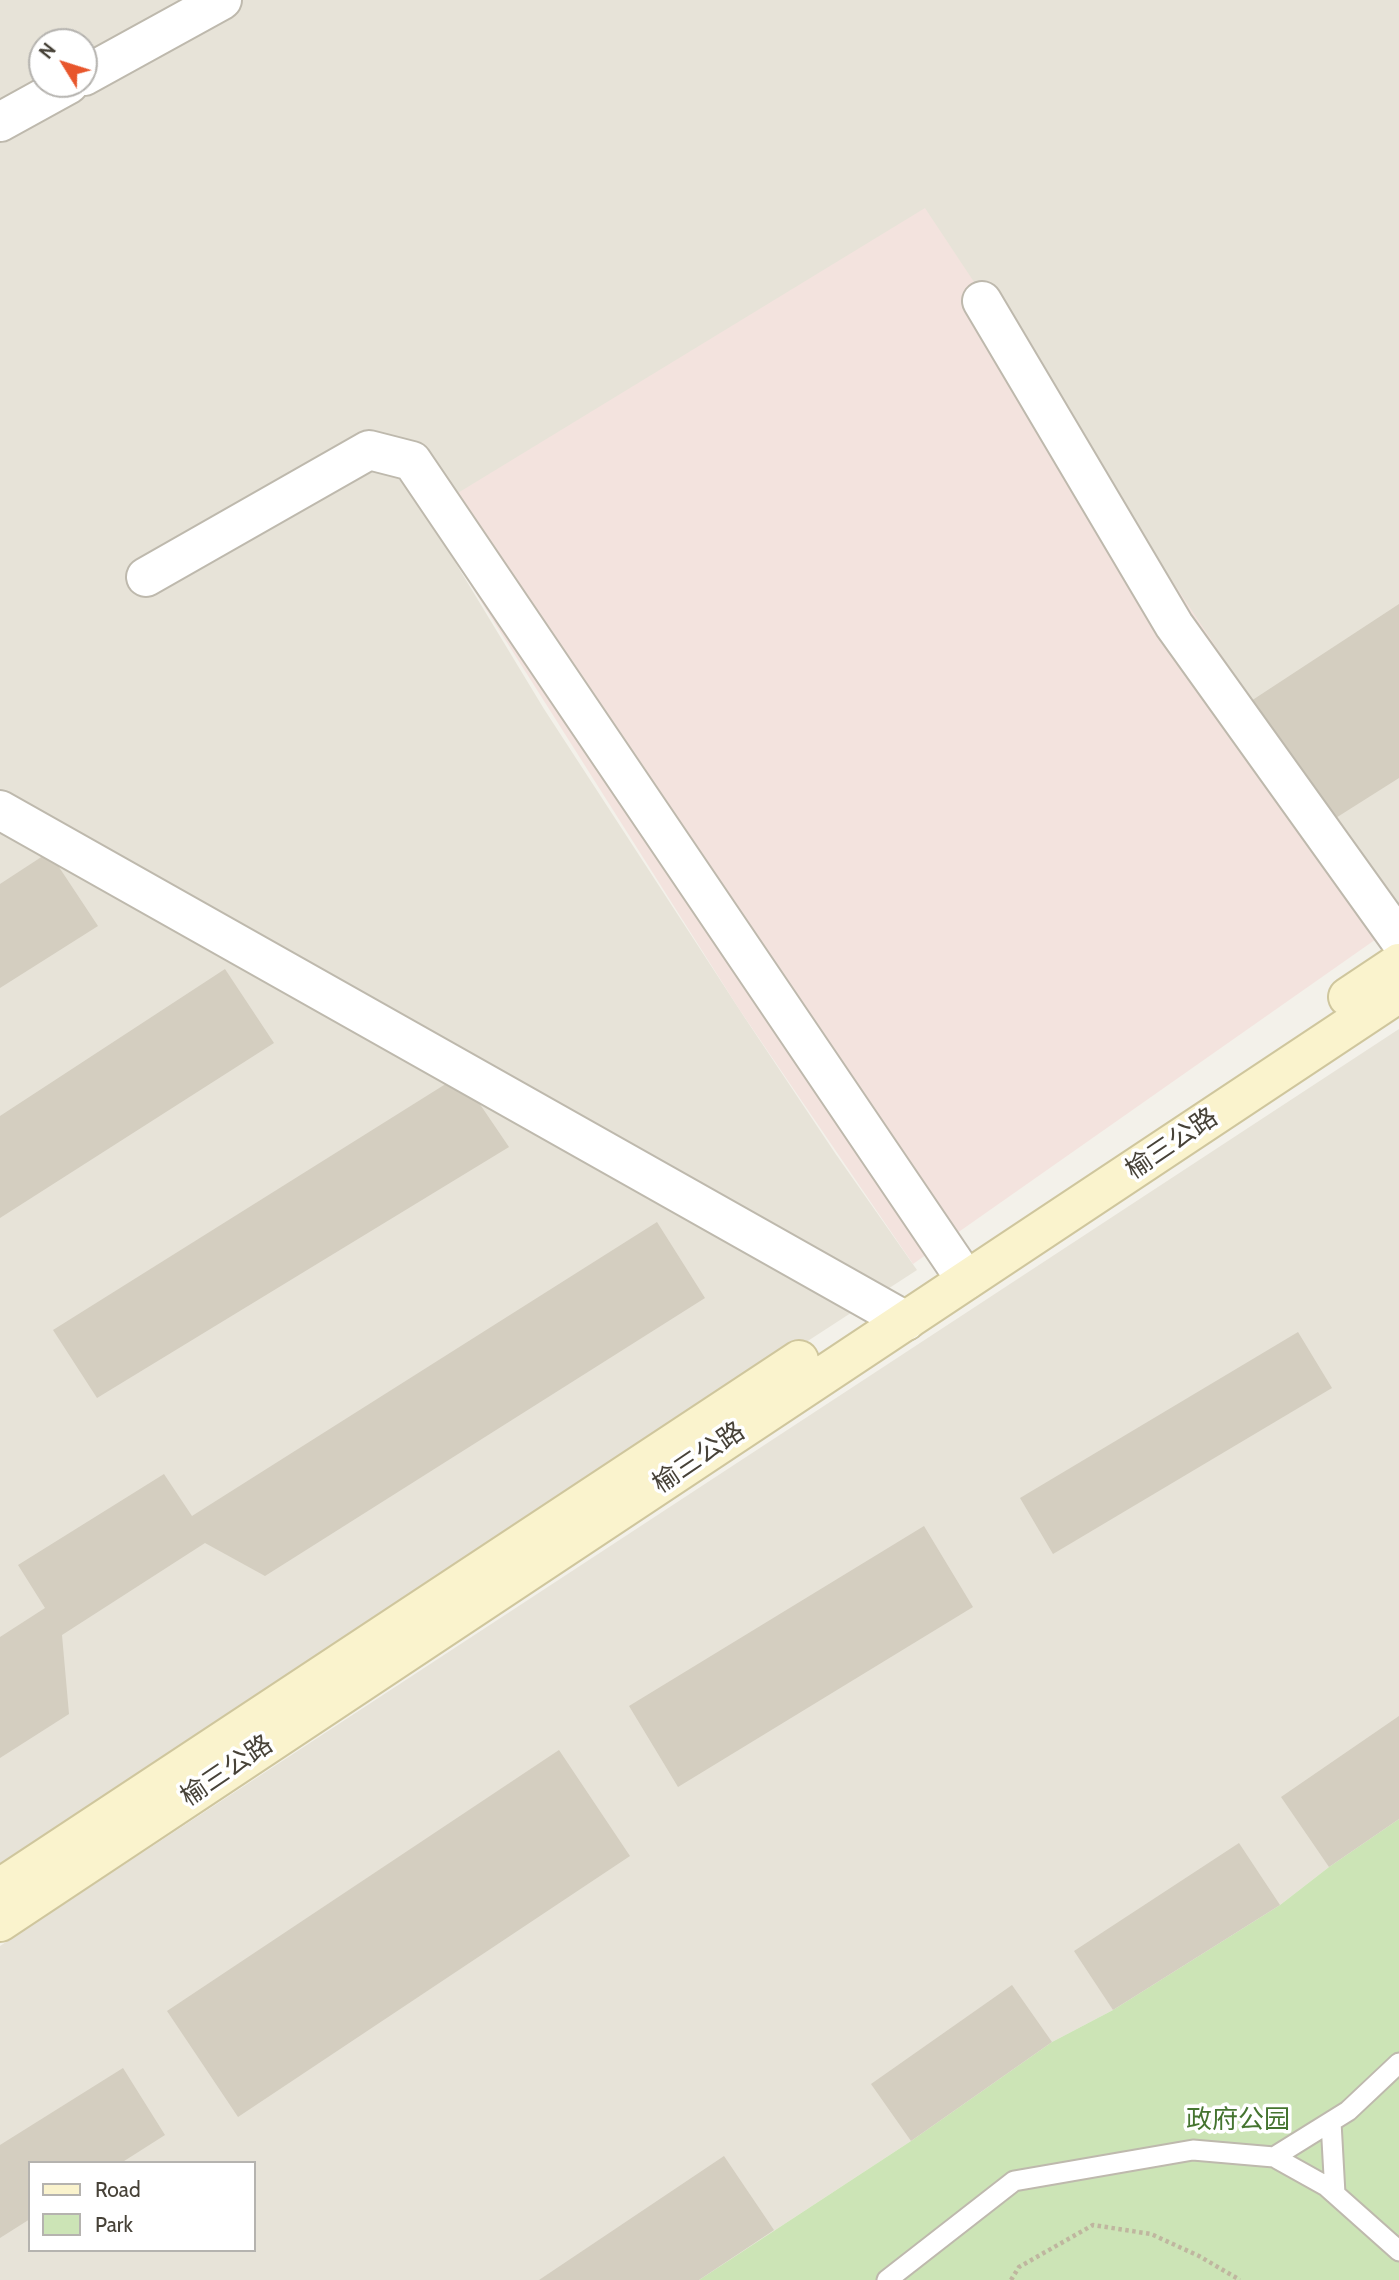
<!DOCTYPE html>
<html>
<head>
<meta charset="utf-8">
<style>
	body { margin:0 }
	#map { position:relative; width:1399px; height:2280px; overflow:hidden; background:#f3f1ea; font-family:Cabin,sans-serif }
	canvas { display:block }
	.legend { position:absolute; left:28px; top:2161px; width:228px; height:91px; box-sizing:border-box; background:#fff; border:2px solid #b5b3af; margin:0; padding:9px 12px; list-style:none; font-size:21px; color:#474238 }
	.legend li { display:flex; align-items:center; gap:14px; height:35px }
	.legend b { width:35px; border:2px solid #b5b3af }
	.north { position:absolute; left:28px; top:28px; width:70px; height:70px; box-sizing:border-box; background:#fff; border:2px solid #b5b3af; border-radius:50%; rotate:308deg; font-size:19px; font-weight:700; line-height:28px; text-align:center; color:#474238 }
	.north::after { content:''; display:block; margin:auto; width:24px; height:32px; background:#e8562c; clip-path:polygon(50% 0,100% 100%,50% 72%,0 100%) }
</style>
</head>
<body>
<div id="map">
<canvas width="1399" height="2280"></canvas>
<ul class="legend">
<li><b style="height:9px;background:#faf3cd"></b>Road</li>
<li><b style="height:19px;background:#cce4b6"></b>Park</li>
</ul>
<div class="north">N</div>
</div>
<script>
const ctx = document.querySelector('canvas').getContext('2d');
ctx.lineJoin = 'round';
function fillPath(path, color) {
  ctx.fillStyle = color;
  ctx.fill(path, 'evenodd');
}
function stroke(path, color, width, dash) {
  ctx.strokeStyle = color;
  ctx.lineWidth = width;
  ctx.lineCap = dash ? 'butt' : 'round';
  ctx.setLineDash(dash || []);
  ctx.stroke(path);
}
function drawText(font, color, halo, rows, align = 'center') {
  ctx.font = font + ' Cabin,"Noto Sans SC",sans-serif';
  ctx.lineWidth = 7;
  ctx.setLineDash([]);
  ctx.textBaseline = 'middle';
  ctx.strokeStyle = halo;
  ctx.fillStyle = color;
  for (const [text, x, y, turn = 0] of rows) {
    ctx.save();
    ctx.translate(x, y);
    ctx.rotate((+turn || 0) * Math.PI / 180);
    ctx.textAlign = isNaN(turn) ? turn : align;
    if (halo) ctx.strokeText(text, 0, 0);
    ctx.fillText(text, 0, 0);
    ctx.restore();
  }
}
fillPath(new Path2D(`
	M0 0H1399V923L982 301 426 514 544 709 745 1018 835 1153 917 1270 0 1866ZM42 42H84V84H42Z
	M1399 1029V1819L1329 1867 1280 1905 1113 2010 1052 2042 911 2141 699 2280H0V1946ZM30 2163H254V2250H30Z`), '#e7e3d8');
fillPath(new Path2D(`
	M925 208 1399 923 913 1264 739 1009 425 513Z`), '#f3e3de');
fillPath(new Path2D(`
	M1399 1819V2280H699L911 2141 1052 2042 1113 2010 1280 1905 1329 1867Z`), '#cce4b6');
fillPath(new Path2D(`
	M1399 604V778L1331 821 1251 701Z
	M49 852 98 926 0 988V884Z
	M225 969 274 1043 0 1218V1116Z
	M460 1075 509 1147 97 1398 53 1330Z
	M657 1222 705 1298 265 1576 205 1543 62 1635 69 1714 0 1758V1637L45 1608 18 1565 164 1474 192 1516Z
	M1298 1332 1332 1388 1053 1554 1020 1498Z
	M924 1526 973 1607 678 1787 629 1706Z
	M1399 1716V1819L1329 1867 1281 1797Z
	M559 1750 630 1856 238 2117 167 2011Z
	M1239 1843 1280 1905 1113 2010 1074 1951Z
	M1012 1985 1052 2042 911 2141 871 2084Z
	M123 2068 165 2135 121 2163H30V2219L0 2238V2145Z
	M724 2156 774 2230 699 2280H539Z`), '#d4cec0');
const lane = new Path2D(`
	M1331 2122 1335 2194
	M1274 2157 1348 2111 1399 2063
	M887 2280 1014 2181 1193 2150 1274 2157 1326 2186 1399 2251`);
const street = new Path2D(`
	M84 76 222 0
	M0 122 69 84
	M982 301 1174 625 1399 939
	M146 577 369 450 412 461 966 1280
	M0 810 906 1321`);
const secondary = new Path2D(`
	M1348 997 1399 963
	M0 1888 799 1360
	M0 1922 1399 993`);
stroke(lane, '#beb9ad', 23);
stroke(street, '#beb9ad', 42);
stroke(secondary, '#cfc69d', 42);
stroke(new Path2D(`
	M1011 2280 1019 2267 1093 2225 1151 2234 1199 2256 1240 2280`), '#bfb69f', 4.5, [3.5, 3.5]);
stroke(lane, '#fff', 19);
stroke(street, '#fff', 38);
stroke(secondary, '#faf3cd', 38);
drawText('26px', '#474238', '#fff', [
	["榆三公路",1172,1144,-34],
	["榆三公路",699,1458,-34],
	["榆三公路",227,1771,-34]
]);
drawText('26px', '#457430', '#fff', [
	["政府公园",1238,2120]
]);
</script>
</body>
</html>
